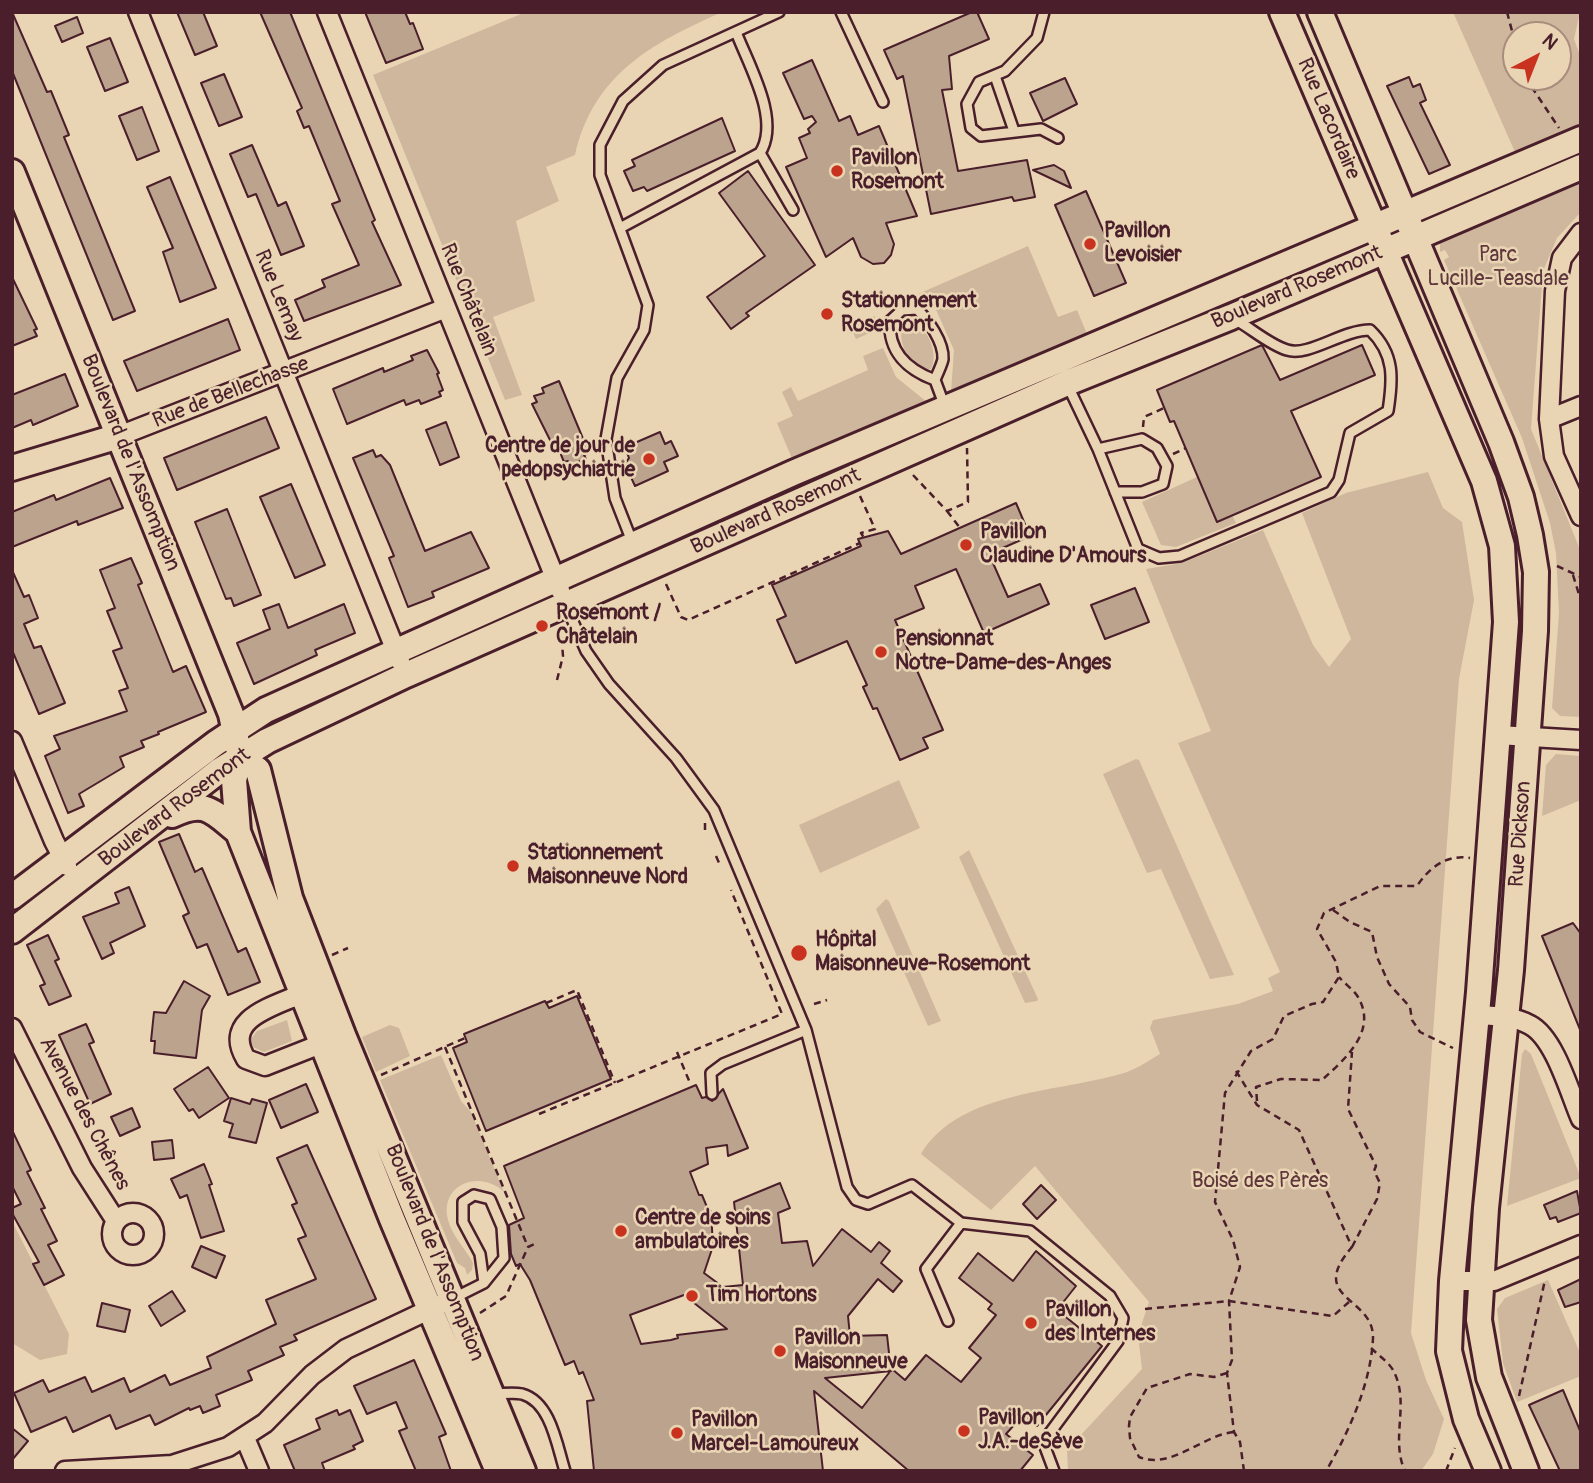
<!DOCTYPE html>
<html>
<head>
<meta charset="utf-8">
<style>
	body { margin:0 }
	#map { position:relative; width:1593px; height:1483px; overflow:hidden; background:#e9d5b3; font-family:Pangolin,sans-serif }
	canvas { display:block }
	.frame { position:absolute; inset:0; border:14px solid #4a1f2b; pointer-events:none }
	.north { position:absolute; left:1502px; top:21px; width:70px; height:70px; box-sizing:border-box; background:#e9d5b3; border:2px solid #a98c7d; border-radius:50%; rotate:42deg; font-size:19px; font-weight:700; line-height:28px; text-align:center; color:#4a1f2b }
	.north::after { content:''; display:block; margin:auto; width:24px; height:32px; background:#c8321e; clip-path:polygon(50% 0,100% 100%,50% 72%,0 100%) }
</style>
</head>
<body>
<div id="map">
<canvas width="1593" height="1483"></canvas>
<div class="frame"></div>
<div class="north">N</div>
</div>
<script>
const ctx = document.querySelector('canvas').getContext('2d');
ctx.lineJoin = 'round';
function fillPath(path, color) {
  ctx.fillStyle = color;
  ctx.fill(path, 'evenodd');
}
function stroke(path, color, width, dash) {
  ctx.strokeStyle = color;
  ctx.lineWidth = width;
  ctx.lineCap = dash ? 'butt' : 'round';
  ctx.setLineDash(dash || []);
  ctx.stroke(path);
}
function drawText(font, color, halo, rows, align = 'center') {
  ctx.font = font + ' Pangolin,sans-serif';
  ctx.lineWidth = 5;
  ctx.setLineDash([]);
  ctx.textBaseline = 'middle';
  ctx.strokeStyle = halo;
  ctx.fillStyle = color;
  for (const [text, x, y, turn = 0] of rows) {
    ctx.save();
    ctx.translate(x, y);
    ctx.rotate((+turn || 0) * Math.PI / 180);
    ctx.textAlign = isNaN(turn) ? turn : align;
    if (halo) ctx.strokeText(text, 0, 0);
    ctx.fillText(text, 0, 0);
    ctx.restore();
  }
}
fillPath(new Path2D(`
	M526 12H722C653 43 594 73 575 155L546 167 559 201 516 221 535 301 493 317 522 395 505 400 373 75Z
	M1453 12H1580L1574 39 1581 58V125L1515 152ZM1516 35H1558V77H1516Z
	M1581 183V212L1557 238 1543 271 1531 429 1581 552V717L1560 716 1552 708 1559 613 1556 553 1550 523 1522 438 1444 260 1449 257 1445 250 1440 252V242Z
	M1028 246 1058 317 1077 310 1087 334 951 392 954 350 933 303 918 294Z
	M875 316 876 330 856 339 850 326Z
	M911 323C928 326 939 354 931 369L920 371C909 361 898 343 902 328Z
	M883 348 896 377 927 402 793 461 777 423 793 416 782 392 791 387 798 401 868 370 863 356Z
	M1428 472 1443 508 1462 522 1474 600 1459 679 1411 1333 1426 1380 1444 1419 1433 1454 1421 1471H1068L1067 1450 1142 1369 1138 1335 1149 1302 1035 1166 991 1210 921 1154C960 1089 1062 1093 1127 1072 1138 1068 1150 1060 1160 1054L1150 1028 1153 1020 1238 1004 1273 991 1268 978 1280 972 1178 743 1211 731 1146 569 1182 563 1263 530 1313 645 1329 667 1351 639 1302 513 1346 493Z
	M1197 477 1217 522 1232 515 1236 523 1176 547 1161 545 1142 502Z
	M1556 754 1581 756V800L1542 816 1546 765Z
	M1136 759 1139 760 1234 975 1210 979 1161 869 1147 873 1103 774Z
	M899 780 920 828 820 873 799 825Z
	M969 850 1038 999 1037 1001 1025 1003 959 857Z
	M886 899 889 901 941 1021 928 1026 876 909Z
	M287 1020 292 1041 264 1052 253 1047 251 1039 257 1031Z
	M390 1025 399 1028 410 1056 376 1072 362 1037Z
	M1525 1049 1531 1054 1581 1178 1507 1206 1522 1054Z
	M441 1055 461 1101 471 1112 504 1192C480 1169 439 1184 448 1220 452 1236 466 1249 473 1263L472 1270 467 1275 465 1268 457 1263 380 1080Z
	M12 1221 69 1334 67 1354 40 1360 12 1343Z
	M1548 1280 1581 1355V1376L1517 1402 1503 1363 1497 1309 1505 1298Z`), '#cfb79d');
const building = new Path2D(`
	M12 12 47 92 51 91 69 135 64 137 135 311 113 320 12 71Z
	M177 12H203L217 46 195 55Z
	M260 12H290L375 220 372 222 401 285 304 321 295 300 325 287 322 280 359 265 332 204 340 201 309 126 304 128 297 111 302 108Z
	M365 12H405L410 24 413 23 423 49 386 63Z
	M972 12H977L989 39 949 56 952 89 942 90 958 171 1027 160 1035 197 1014 201 1012 197 931 214 903 76 897 79 884 50Z
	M77 17 83 33 62 42 55 26Z
	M110 38 128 82 105 91 87 47Z
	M812 60 839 121 850 116 858 135 879 126 917 216 886 223 894 244 891 255 884 263 873 264 861 257 853 238 826 257 786 167 807 158 799 138 810 133 808 129 816 122 812 116 804 119 783 73Z
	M224 74 242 117 219 126 201 83Z
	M1409 77 1413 87 1420 84 1426 100 1420 103 1450 165 1429 174 1387 86Z
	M1065 78 1077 104 1043 121 1030 93Z
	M142 107 159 151 137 160 119 116Z
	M722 118 735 151 647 191 644 187 633 191 624 171 635 166 632 160Z
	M252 145 278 206 286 202 304 246 281 255 256 194 248 197 230 154Z
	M1054 165 1064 171 1071 188 1033 170Z
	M748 171 815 265 746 313 749 316 731 329 707 297 765 256 719 193Z
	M170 177 216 288 180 302 163 252 173 248 147 187Z
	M1086 191 1126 283 1094 296 1055 205Z
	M12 277 37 329 34 330 37 336 12 346Z
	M228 319 240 350 137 391 124 361Z
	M1262 345 1280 380 1362 345 1375 375 1291 411 1321 477 1217 522 1174 421 1170 422 1157 390Z
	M427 350 439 373 437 374 443 390 439 392 441 396 421 404 419 400 406 405 404 400 347 424 333 389 383 368 384 372 413 360 411 356Z
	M65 374 78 406 33 425 31 420 12 428V395Z
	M559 381 589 453 584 455 586 459 570 465 568 461 564 462 555 440 551 442 532 404 537 402 534 396 544 393 542 388Z
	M266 417 279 448 177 490 164 458Z
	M446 422 459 457 440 465 426 430Z
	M660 432 665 444 671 441 678 456 664 462 668 471 635 486 625 464 629 458 626 450 631 448 630 445Z
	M373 450 376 457 381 455 390 465 425 551 471 532 489 568 432 592 434 597 408 607 389 558 394 556 353 458Z
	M110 478 123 508 78 525 77 521 12 547V512L54 495 56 500Z
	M291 484 325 565 295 578 260 497Z
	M1016 503 1030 536 989 554 1008 597 1040 584 1049 604 984 633 956 569 915 586 924 608 895 620 943 730 923 738 928 748 900 760 877 708 873 709 863 687 867 685 847 641 796 663 777 620 786 616 772 585 861 546 858 539 888 531 901 554Z
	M227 509 261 595 234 606 231 598 226 599 195 522Z
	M131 558 142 583 138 585 173 672 186 666 206 712 158 732 159 734 141 741 144 747 120 757 124 767 79 794 84 806 68 813 45 756 60 749 54 736 127 711 119 691 128 688 113 651 122 648 107 611 115 608 100 570Z
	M12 570 24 597 29 595 38 618 24 624 34 648 41 646 65 703 39 714 12 650Z
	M1135 588 1149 622 1105 639 1091 605Z
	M279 604 288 628 344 604 355 633 315 650 317 655 254 684 237 643 270 629 263 610Z
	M179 834 195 872 202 868 238 952 246 948 260 982 228 995 207 944 197 948 183 916 189 913 159 842Z
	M129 887 145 926 110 943 114 953 102 959 83 917 119 903 115 893Z
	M1573 923 1581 934V1032L1542 936Z
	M48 935 59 959 55 961 71 996 49 1005 40 986 45 984 27 945Z
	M184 981 210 996 202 1010 196 1058 154 1053 155 1041H151L154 1012 166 1013Z
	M577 996 611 1079 486 1131 453 1048 467 1042 464 1034 545 1001 549 1008Z
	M86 1024 94 1042 89 1044 111 1094 90 1104 59 1035Z
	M208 1067 229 1098 199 1118 193 1109 189 1111 174 1089Z
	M306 1084 318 1112 281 1128 269 1100Z
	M696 1085 702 1098 706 1097 712 1101 723 1089 748 1148 728 1156 727 1145 706 1148 708 1164 690 1172 699 1195H702L709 1212 711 1211 713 1246 704 1273 723 1287 743 1285 734 1202 780 1183 790 1208 778 1213 782 1243 807 1241 813 1266 842 1229 871 1252 879 1242 890 1251 881 1263 902 1281 893 1292 878 1279 848 1316 850 1336 887 1335 891 1371 825 1378 862 1408 892 1369 905 1380 926 1355 961 1382 981 1358 969 1348 996 1315 988 1309 992 1304 959 1278 978 1253 1013 1281 1036 1251 1076 1286 1057 1310 1102 1346 1037 1426 1023 1415 1006 1434 1033 1455 1020 1471H909L814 1391 823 1471H594L587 1401 594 1400 583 1372 579 1374 574 1361 565 1365 530 1280 520 1264 516 1266 511 1254 509 1225 524 1218 504 1166ZM684 1295 727 1329 677 1335 678 1338 671 1340 641 1344 630 1315Z
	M231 1098 250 1104 252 1099 267 1103 256 1143 229 1137 233 1124 224 1121Z
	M132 1108 140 1127 120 1136 111 1117Z
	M12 1130 31 1170 27 1172 45 1208 41 1209 57 1241 48 1245 64 1275 44 1285 33 1264 39 1262 12 1213V1208L21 1204 12 1186Z
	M172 1140 174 1158 154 1160 152 1142Z
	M307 1145 376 1299 294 1335 297 1340 280 1347 284 1355 248 1371 252 1380 216 1395 220 1406 203 1413 200 1406 190 1410 189 1408 155 1425 150 1415 116 1429 110 1415 73 1432 66 1417 31 1432 14 1393 43 1380 49 1392 85 1377 92 1392 124 1378 130 1392 165 1375 170 1385 211 1368 207 1357 276 1324 266 1300 316 1279 298 1239 306 1236 292 1205 297 1203 277 1158Z
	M204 1164 212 1184 209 1185 224 1231 201 1238 187 1195 180 1198 171 1179Z
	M1041 1185 1056 1200 1037 1219 1023 1204Z
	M1577 1191 1581 1213 1558 1222 1556 1217 1550 1219 1544 1205Z
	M201 1246 225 1256 216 1278 192 1267Z
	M1581 1279V1302L1565 1307 1558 1290Z
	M172 1291 185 1311 161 1326 149 1306Z
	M102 1303 130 1310 125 1332 97 1326Z
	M414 1360 446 1434 439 1437 451 1471H416L399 1431 407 1428 396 1402 367 1414 354 1386Z
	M1563 1390 1581 1433V1471H1560L1529 1405Z
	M337 1410 339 1415 350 1410 363 1441 353 1446 355 1449 322 1463 325 1471H295L284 1445 320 1429 316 1419Z
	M12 1428 28 1441 12 1460Z`);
fillPath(building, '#bca38d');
stroke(building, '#4a1f2b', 2);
const lane = new Path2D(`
	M841 12 883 102
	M1044 12 1037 38 1005 71 979 82 967 104 971 128 981 136 1041 129 1058 138
	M995 76 1014 131
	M760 153 793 210
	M620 228 760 153C781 120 749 66 736 32
	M935 380C908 370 888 352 890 321L902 310 917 309C928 320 944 342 943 359 942 365 937 374 935 380L945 407
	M1067 384 1098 449 1138 549 1159 558 1180 556 1331 492 1339 480 1350 433 1388 411C1393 379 1395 354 1370 330 1342 330 1309 357 1287 350 1270 345 1252 329 1236 320
	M1098 449 1142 439 1157 448 1167 466 1163 484 1142 492H1115
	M633 544 615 498 606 439 617 378 644 330 648 305 600 175V145L623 101 663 65 779 12
	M567 608 586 651 609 684 676 758 714 810 806 1030 847 1187 856 1200 868 1204 912 1185 961 1223 1030 1231 1110 1296 1123 1318 1118 1341 1049 1434 1045 1447 1054 1471
	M712 1094 711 1073 723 1064 806 1030
	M454 1298 484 1283 504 1258 502 1227 490 1199 474 1195 463 1202V1222L480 1254 484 1283
	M948 1321 926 1269 961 1223
	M493 1394C502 1394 513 1392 522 1394 551 1402 557 1446 565 1471`);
const street = new Path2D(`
	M138 12 400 661
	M327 12 560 590
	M1581 233 1562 258 1555 291 1549 419 1554 456 1581 516
	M1549 419 1581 406
	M119 436 446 308
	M1498 735 1581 740
	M12 741 54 841 67 866
	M301 994C272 1007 222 1019 246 1059L265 1066 331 1040
	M1477 1015C1495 1016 1514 1016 1530 1025 1555 1038 1570 1094 1581 1119
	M12 1028 82 1168 116 1221
	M112 1234a21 21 0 1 1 42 0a21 21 0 1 1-42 0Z
	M1452 1281H1494L1581 1245
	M245 1438 259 1471
	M65 1471 172 1465 228 1447 265 1423 312 1375 346 1349 439 1305`);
const secondary = new Path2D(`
	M1282 12 1484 481 1502 546 1506 622 1479 992 1452 1281 1449 1351 1466 1419 1488 1471
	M1320 12 1501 442 1521 497 1530 535 1536 572 1535 631 1511 970 1486 1208 1479 1320 1489 1377 1526 1471
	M12 172 231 714 240 757 234 780 238 832 392 1219 498 1471
	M12 468 119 436
	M240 757 258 770 290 898 343 1035 523 1471
	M172 815C205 799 212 811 238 832
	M12 897 216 743 266 710 793 473 1581 139
	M12 931 219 771 267 741 406 675 1067 383 1231 317 1581 167`);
stroke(lane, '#4a1f2b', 14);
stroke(street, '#4a1f2b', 23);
stroke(secondary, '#4a1f2b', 30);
stroke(new Path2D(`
	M1507 12 1516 46
	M1525 77 1559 128
	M1143 427 1144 417 1164 408
	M1173 454 1186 448
	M913 475 947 511 968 502 967 448
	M860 496 875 529 861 533 864 538
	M947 511 960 528
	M1557 566 1581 577
	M1573 575 1581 601
	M666 584 681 617 688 620 860 543
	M557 680 563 656 561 630
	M705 830V823
	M716 856 720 865
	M1333 910 1350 922 1372 932 1377 957 1389 984 1410 1007 1412 1020 1420 1032 1453 1048
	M332 955 348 948
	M546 1003 577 990 615 1083
	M814 1004 827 1000
	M445 1047 528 1247
	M677 1052 690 1083
	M1236 1071 1257 1105 1299 1130 1352 1247C1306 1300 1374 1296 1373 1338 1371 1383 1349 1432 1326 1471
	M381 1075 465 1038
	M1257 1101 1256 1087 1281 1079 1322 1080C1345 1059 1378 1031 1358 997 1354 990 1345 984 1339 977
	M539 1114 782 1014 731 890
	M1352 1247 1377 1199 1380 1183 1374 1171 1376 1166 1348 1109 1352 1052
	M1145 1309 1229 1301 1333 1316 1349 1302
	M480 1313 506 1296 528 1247 537 1243
	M1371 1348C1378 1355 1390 1363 1394 1372 1410 1404 1390 1439 1405 1471
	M1227 1373 1214 1377 1190 1374 1147 1388 1130 1417 1129 1426 1130 1438 1139 1457C1172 1470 1202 1435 1234 1432
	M1519 1396 1545 1280
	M1244 1471 1240 1442 1234 1432 1227 1373 1232 1360 1229 1301 1240 1267 1233 1240 1215 1202 1225 1093 1251 1051 1273 1039 1284 1016 1312 1004 1323 1002 1339 977 1336 962 1317 929 1324 913 1380 886H1417C1429 868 1446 854 1470 858
	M1446 1471 1455 1448`), '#4a1f2b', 2.5, [7, 5]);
stroke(lane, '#e9d5b3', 9);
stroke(street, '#e9d5b3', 18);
stroke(secondary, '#e9d5b3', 24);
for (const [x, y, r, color] of [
	[837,171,7,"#c8321e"],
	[1090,244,7,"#c8321e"],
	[827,314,7,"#c8321e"],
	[649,459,7,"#c8321e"],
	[966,545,7,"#c8321e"],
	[542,626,7,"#c8321e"],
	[881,652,7,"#c8321e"],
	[513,866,7,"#c8321e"],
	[799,953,9,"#c8321e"],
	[621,1231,7,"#c8321e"],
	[692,1296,7,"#c8321e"],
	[1031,1323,7,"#c8321e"],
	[780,1351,7,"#c8321e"],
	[964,1431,7,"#c8321e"],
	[677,1433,7,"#c8321e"]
]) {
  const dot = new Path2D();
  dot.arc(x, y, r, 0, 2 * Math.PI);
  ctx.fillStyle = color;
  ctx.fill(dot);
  stroke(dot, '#e9d5b3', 2.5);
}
drawText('21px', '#4a1f2b', '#e9d5b3', [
	["Rue Lacordaire",1328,119,67],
	["Boulevard Rosemont",1297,288,-23],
	["Rue Lemay",278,296,68],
	["Rue Châtelain",468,300,68],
	["Rue de Bellechasse",231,393,-21],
	["Boulevard de l'Assomption",130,463,68],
	["Boulevard Rosemont",776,512,-24],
	["Boulevard Rosemont",175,808,-37],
	["Rue Dickson",1521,834,-86],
	["Avenue des Chênes",84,1114,62],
	["Boulevard de l'Assomption",434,1253,68]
]);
drawText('bold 21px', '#4a1f2b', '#e9d5b3', [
	["Pavillon",851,159],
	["Rosemont",851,183],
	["Pavillon",1104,232],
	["Levoisier",1104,256],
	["Stationnement",841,302],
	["Rosemont",841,326],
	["Centre de jour de",635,447,"right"],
	["pedopsychiatrie",635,471,"right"],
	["Pavillon",980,533],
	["Claudine D'Amours",980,557],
	["Rosemont /",556,614],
	["Châtelain",556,638],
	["Pensionnat",895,640],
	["Notre-Dame-des-Anges",895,664],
	["Stationnement",527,854],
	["Maisonneuve Nord",527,878],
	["Hôpital",815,941],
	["Maisonneuve-Rosemont",815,965],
	["Centre de soins",635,1219],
	["ambulatoires",635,1243],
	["Tim Hortons",706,1296],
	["Pavillon",1045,1311],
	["des Internes",1045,1335],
	["Pavillon",794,1339],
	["Maisonneuve",794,1363],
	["Pavillon",978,1419],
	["J.A.-deSève",978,1443],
	["Pavillon",691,1421],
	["Marcel-Lamoureux",691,1445]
], 'left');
drawText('21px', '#5e363c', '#e9d5b3', [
	["Parc",1498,256],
	["Lucille-Teasdale",1498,280],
	["Boisé des Pères",1260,1182]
]);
</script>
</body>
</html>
